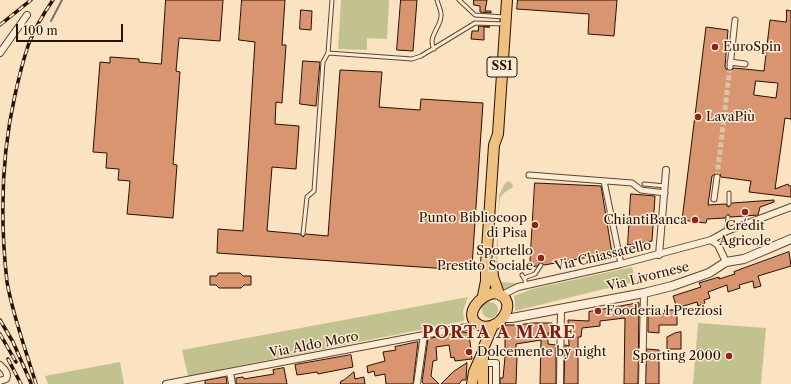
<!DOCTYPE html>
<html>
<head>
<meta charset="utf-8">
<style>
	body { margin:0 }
	#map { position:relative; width:791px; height:384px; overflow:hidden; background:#fbe2c0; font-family:"Libre Caslon Text",serif }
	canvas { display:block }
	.scale { position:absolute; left:16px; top:24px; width:107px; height:18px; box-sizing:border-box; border:2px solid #281103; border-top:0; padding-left:5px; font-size:12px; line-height:14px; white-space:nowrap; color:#281103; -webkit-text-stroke:3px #fcecd6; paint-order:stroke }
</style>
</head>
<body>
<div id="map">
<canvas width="791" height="384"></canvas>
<div class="scale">100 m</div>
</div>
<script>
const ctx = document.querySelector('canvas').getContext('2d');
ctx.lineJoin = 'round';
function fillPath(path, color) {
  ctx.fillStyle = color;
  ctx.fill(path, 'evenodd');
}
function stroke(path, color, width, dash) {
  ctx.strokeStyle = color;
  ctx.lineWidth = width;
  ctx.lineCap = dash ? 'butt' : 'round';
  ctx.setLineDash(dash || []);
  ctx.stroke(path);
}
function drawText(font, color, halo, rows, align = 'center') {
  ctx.font = font + ' "Libre Caslon Text",serif';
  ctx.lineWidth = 3;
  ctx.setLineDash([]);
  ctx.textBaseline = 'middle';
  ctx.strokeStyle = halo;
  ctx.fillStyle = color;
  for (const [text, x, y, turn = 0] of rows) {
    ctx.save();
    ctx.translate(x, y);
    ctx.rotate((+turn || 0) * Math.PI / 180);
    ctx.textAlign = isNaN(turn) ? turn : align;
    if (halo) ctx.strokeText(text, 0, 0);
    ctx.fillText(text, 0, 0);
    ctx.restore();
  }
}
fillPath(new Path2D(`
	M341 0H389L387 39 367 38V50L338 49Z
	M509 181 512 184 513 187 504 193 500 198 498 217 499 195 505 183Z
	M497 239H498L497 270 499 282 518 283C488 308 496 254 497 239Z
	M632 267 636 282 600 290 515 311V305L514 296 532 289Z
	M468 297 463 311 464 321 188 376 182 350Z
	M482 310a8 8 0 1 1 16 0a8 8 0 1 1-16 0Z
	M698 323 766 328 761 384H693Z
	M120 362 124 384H48L45 376Z`), '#c2c290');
stroke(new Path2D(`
	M51 21 62 0`), '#727773', 2);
const building = new Path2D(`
	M166 0H223L220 41 179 38 176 71 180 72 173 164 177 165 173 218 127 214 130 181 118 180 119 169 106 168 107 153 93 152 100 62 110 63V57L139 59V62L161 64Z
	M242 0H285L282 45H286L282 103 276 102 275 124 299 126 296 169 272 167 267 231 300 234 303 237 306 234 328 236 340 70 382 72 379 107 420 110 421 99 483 103 472 266 463 265V270L217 253 218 229 243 231 255 42 239 40Z
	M401 0H417L413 51 397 50Z
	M474 0H487L485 11H491V13L480 12V6L474 5Z
	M518 0H617L614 36 588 34 589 14 517 9Z
	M301 10 312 11 311 30 300 29Z
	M787 10 791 11V119L785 118 775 189 788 184 789 186H791V197L749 192 751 181 721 177 720 174 716 173 712 176 708 205 726 204 727 206 729 207 732 203 774 200V202L760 207 758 215 731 217 728 214 725 218 707 219 706 223 682 220 706 27 728 30 725 67 727 70 731 71 734 68 764 71 770 20 786 22ZM756 81 778 83 776 98 754 95Z
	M479 26 490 27H484V40L471 39 472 31H478Z
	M303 61 320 62 316 106 300 104Z
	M535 183 601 186 612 253 544 265 541 262 537 266 530 267Z
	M631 194 655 196 652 241 628 245Z
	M789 252 791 266 758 276 761 286 754 288 753 281 739 285 740 288 728 292 727 285 708 292 710 298 704 300 705 303 698 306 697 302 677 308 673 296 701 287 699 283 719 277V279L735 274 734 272Z
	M219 273H240L243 276H251V285H244L241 288H219L216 285H210V276H216Z
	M639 303 638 384H624L625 318 600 321V326L582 328 581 337H578V384H564L565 345 569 346 568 320 589 321V312Z
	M665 310H677V325H659V333L648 332V313L665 314Z
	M532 323H552V333H548V344L556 345V384H540L541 340 516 344V357H517L516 384H500V378H503L505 357V325H518Z
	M463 332 469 333 472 359 455 361 454 357 451 358 449 345 436 347 437 360 433 361 431 376 439 384H424L422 382 428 339Z
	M681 332V349H667V337L675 333Z
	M418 342 413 384H386L385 374 375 376 374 371 368 373 367 366 385 361 383 352 396 350 395 347Z
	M647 349 659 350V384H646Z
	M351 355 353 367 318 374 317 372 297 375 295 365Z
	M467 363 466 380H462L459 384H441L453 372Z
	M284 368 287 384H236V378L243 377 244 379 274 374 273 370Z
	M354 372 355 379 364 377 365 384H340L341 381 344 380Z
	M226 377 227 384H205V381Z`);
fillPath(building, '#d9956f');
stroke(building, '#281103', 1);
stroke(new Path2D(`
	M717 177 730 67`), '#dbc3a4', 5, [5, 2.5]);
const service = new Path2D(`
	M332 0 328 53 412 59 421 56 475 23 504 24
	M459 0 475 15 504 17
	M434 49C427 37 441 27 441 16 442 11 438 5 437 0
	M644 184 665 186
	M729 204V193
	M727 231 728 217
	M303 234 307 197 314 191 323 62 328 53
	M522 275 525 280 526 285
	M524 278 535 274 541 265`);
const pedestrian = new Path2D(`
	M730 62 745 64
	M730 67 735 20
	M529 175 632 183 641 190 665 193
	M604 181 621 264
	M714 199 717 177`);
const minor = new Path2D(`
	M0 53 27 15
	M711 240 718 245 726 262
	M659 255 666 170
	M502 295 518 287 621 264 711 240 727 231 791 207
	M483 363H496V384
	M0 365C4 369 9 373 6 379L0 381
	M230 372 232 384
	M166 384 466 327
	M417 384 424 335
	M560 384 561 309
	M642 384 644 293`);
const tertiary = new Path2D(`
	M504 318H512L554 310 644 293 672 286 709 273 726 262 744 259 791 239`);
const primary = new Path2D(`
	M492 265 493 277 499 294
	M495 293C522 299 499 335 479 325 462 316 480 294 495 293Z
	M483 296 486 281V264L494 145 498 134 507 0
	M472 384 474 372 482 354
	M483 384V349L493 325`);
stroke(service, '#5d4532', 5);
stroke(pedestrian, '#5d4532', 7);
stroke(minor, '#5d4532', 8);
stroke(tertiary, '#5d4532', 10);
stroke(primary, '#281103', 12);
stroke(service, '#fcecd6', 3);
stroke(pedestrian, '#fcecd6', 5);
stroke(minor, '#fcecd6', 6);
stroke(tertiary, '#fcecd6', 8);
stroke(primary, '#eec180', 10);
const rail = new Path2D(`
	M0 25 31 0
	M0 320 13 342 31 383
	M0 334 16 362
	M8 359 21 384
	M36 384C26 351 13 316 7 282 0 219 1 157 15 95 19 77 23 60 29 43 35 28 44 13 53 0`);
stroke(rail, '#281103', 3.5);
stroke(rail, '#fcecd6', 2, [6]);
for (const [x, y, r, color] of [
	[715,47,4,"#8f2418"],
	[698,117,4,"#8f2418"],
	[745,212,4,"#8f2418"],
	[695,220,4,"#8f2418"],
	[535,225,4,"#8f2418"],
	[541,258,4,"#8f2418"],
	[598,311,4,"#8f2418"],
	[469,352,4,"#8f2418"],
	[729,356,4,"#8f2418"]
]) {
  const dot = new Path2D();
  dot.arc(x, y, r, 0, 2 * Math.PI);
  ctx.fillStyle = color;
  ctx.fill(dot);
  stroke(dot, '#fcecd6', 1.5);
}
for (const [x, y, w] of [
	[502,67,30]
]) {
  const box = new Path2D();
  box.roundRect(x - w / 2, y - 10, w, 20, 3);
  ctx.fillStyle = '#fcecd6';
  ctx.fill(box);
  stroke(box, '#281103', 1);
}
drawText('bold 12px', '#281103', null, [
	["SS1",502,67]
]);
drawText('13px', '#281103', '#fcecd6', [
	["EuroSpin",723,47],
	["LavaPiù",706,117],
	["Punto Bibliocoop",527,218,"right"],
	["di Pisa",527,233,"right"],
	["ChiantiBanca",687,220,"right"],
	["Crédit",745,226,"center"],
	["Agricole",745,241,"center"],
	["Sportello",533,251,"right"],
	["Prestito Sociale",533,266,"right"],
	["Fooderia I Preziosi",606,311],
	["Dolcemente by night",477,352],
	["Sporting 2000",721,356,"right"]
], 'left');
drawText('13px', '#281103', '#fcecd6', [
	["Via Chiassatello",603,256,-13],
	["Via Livornese",648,277,-14],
	["Via Aldo Moro",314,345,-11]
]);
ctx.letterSpacing = '1px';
drawText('bold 17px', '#7a1f14', '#fcecd6', [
	["PORTA A MARE",499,333]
]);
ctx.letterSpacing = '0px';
</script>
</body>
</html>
